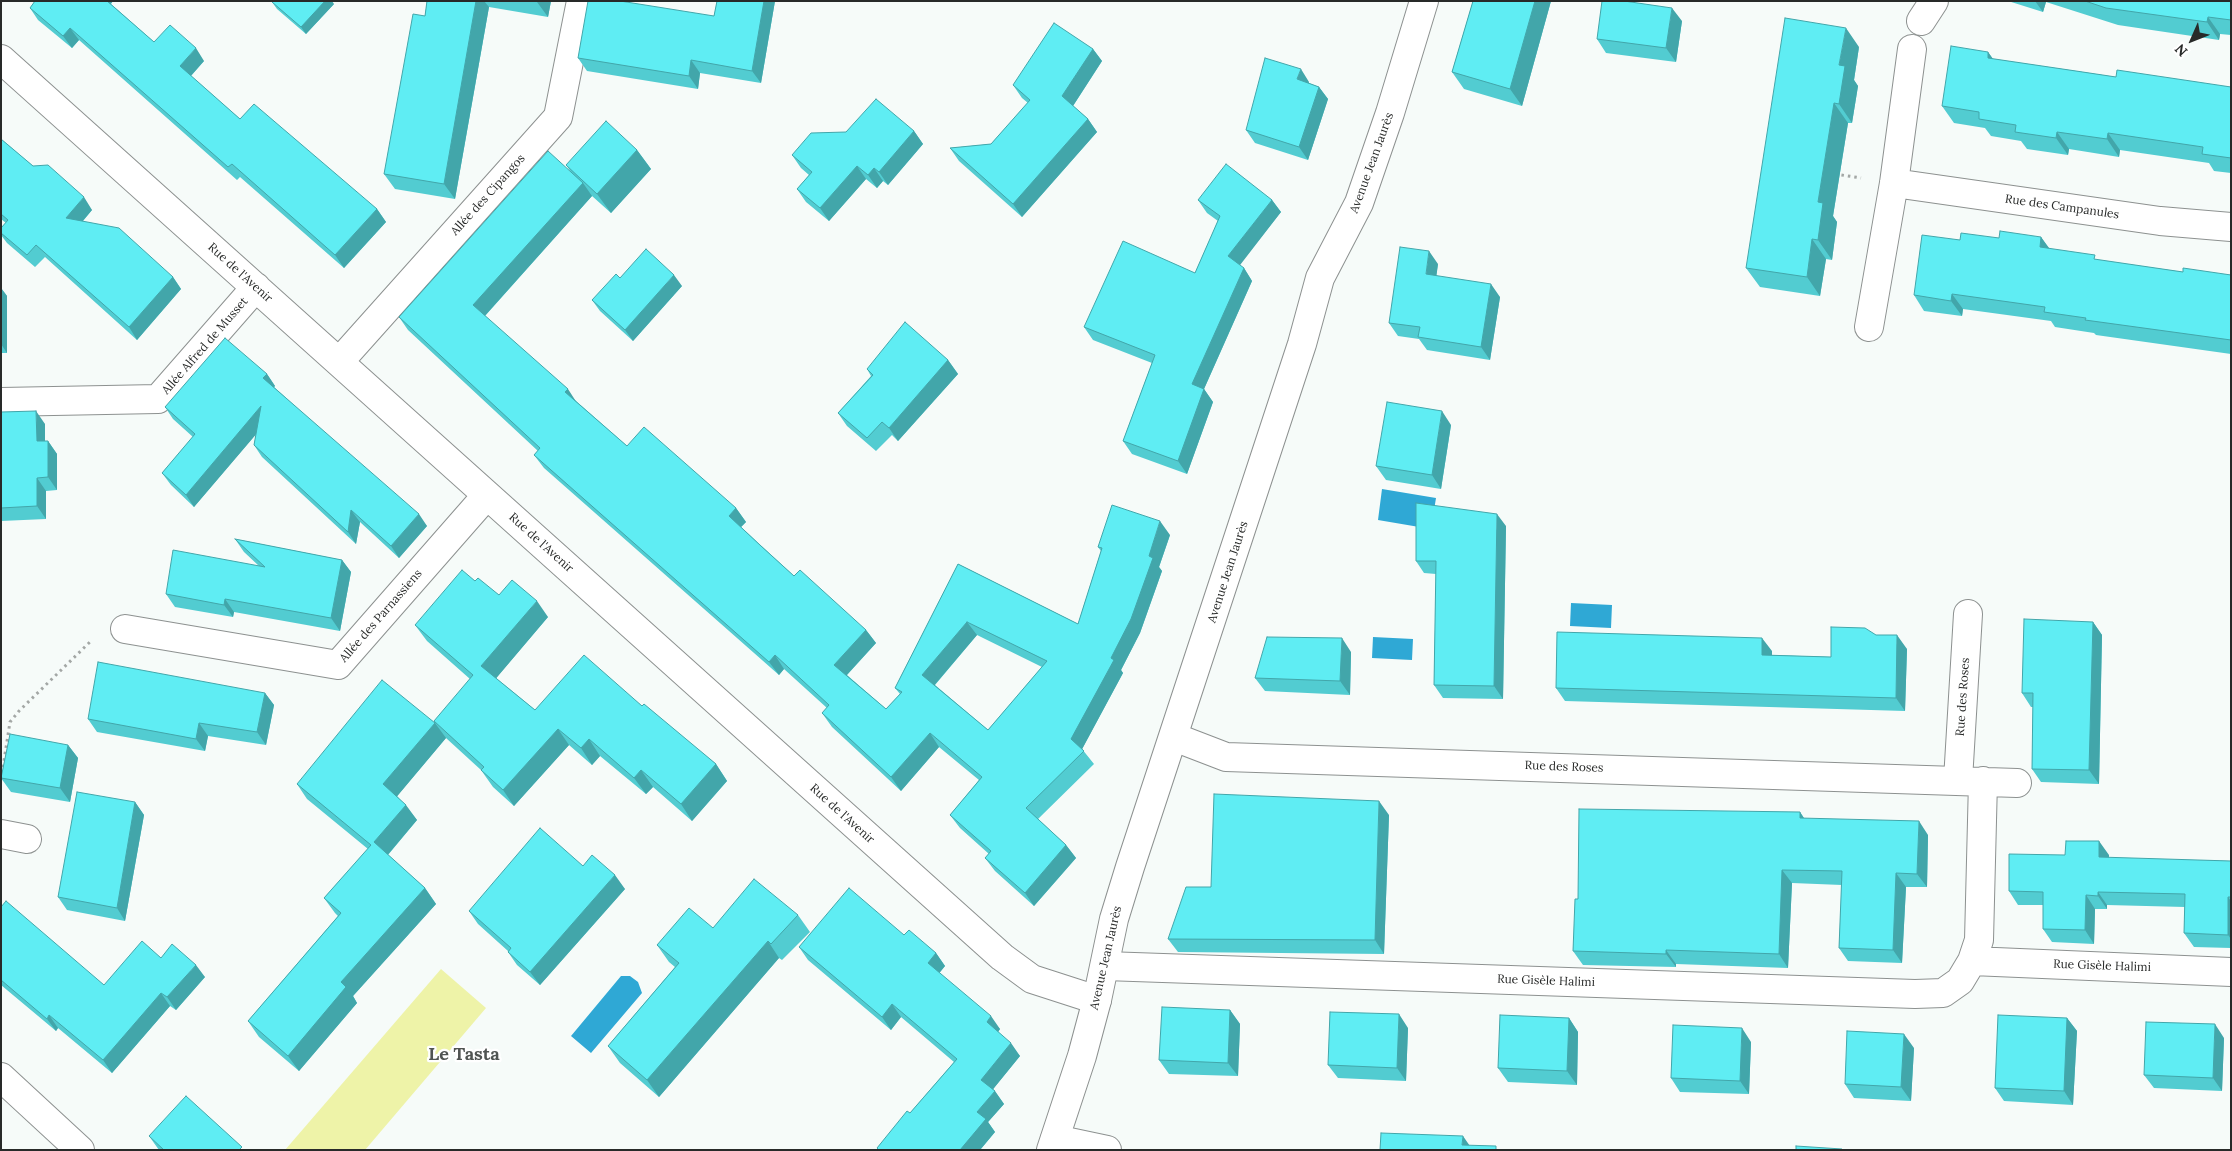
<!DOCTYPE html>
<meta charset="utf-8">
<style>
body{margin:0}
#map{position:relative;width:2232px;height:1151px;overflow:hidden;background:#f6fbf9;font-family:Lora,serif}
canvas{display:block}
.frame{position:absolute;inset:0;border:2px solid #282a29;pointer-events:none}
.north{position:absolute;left:2167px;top:15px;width:50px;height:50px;-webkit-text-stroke:4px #fff;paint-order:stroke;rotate:226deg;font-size:14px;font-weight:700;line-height:20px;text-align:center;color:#282a29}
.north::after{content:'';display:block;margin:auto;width:18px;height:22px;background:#282a29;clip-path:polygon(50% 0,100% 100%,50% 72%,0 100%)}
</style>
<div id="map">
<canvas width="2232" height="1151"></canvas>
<div class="frame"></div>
<div class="north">N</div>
</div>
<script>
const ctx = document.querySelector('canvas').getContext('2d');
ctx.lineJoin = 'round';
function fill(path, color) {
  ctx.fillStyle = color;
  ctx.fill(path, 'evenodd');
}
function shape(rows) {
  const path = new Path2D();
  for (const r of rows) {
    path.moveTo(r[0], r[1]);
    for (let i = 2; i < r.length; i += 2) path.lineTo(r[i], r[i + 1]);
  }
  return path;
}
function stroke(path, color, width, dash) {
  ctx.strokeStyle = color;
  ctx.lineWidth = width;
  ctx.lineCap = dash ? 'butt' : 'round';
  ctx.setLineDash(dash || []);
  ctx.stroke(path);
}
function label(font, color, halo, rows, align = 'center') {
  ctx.font = font + ' Lora,serif';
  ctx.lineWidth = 4.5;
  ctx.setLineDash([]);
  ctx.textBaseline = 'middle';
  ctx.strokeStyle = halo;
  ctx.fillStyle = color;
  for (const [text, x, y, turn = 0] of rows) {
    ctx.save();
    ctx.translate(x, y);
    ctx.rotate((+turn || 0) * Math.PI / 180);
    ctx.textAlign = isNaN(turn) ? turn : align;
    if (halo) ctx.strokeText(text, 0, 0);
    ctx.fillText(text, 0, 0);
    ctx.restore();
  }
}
const green = shape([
 [441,969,486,1008,365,1150,285,1150]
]);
const water = shape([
 [1382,489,1436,498,1431,529,1378,520],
 [1571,603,1612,605,1611,628,1570,626],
 [1373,637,1413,639,1412,660,1372,658],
 [621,976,630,976,638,982,642,993,591,1053,571,1036]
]);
const path = shape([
 [1835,174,1861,178],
 [1,780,10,722,19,711,92,640]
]);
const street = shape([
 [1921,21,1934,1],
 [1,59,1002,957,1032,979,1097,1000],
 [1894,183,2160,221,2231,227],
 [1869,327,1894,183,1912,49],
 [339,362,558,117,581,1],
 [1,402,158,399,256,287],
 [125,629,338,665,487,495],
 [1174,737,1226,757,2017,783],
 [1958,780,1968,614],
 [1,834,27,839],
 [1972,961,2231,972],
 [1105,966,1915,994,1943,993,1960,981,1972,961,1979,940,1983,781],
 [1,1077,80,1150],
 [1055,1139,1107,1150]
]);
const secondary = shape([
 [1051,1150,1082,1056,1097,1000,1114,919,1130,867,1302,344,1320,278,1359,203,1390,113,1424,1]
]);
const wall = shape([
 [35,1,113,1,111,4,154,42,204,61,191,76,240,119,377,209,386,222,344,268,240,177,237,180,79,40,72,48,38,20,30,8],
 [427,1,551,1,548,17,489,7,455,199,395,189,384,174,425,16],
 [717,1,775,1,761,83,700,73,698,89,587,71,578,58,714,16],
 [1473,1,1551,1,1522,106,1464,89,1452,72],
 [2008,1,2231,1,2231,35,2220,34,2219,40,2118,25,2046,2,2043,12],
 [272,2,334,4,306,34,277,9],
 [1682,21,1676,62,1606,53,1597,39],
 [1859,47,1854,80,1858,86,1852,123,1848,123,1833,216,1837,222,1832,260,1826,259,1820,296,1760,287,1746,268],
 [1093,49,1102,61,1073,106,1088,119,1097,132,1022,217,959,161,950,148,991,144,1028,103,1022,98,1013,85],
 [1988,52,1993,59,2076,71,2116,77,2231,87,2231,173,2214,171,2209,163,2120,150,2119,157,2069,149,2068,155,2027,149,2021,141,1991,136,1985,128,1954,123,1942,106],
 [1309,82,1309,83,1319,87,1328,99,1308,160,1255,143,1246,130],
 [914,131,923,144,888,185,883,181,877,188,866,179,829,221,806,202,797,189,809,175,801,168,792,155],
 [1,139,33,166,92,210,83,221,173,277,181,289,137,340,45,257,35,267,7,243,1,235,1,228,6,223,1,219],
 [637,150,651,169,611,213,592,196,485,316,576,401,627,446,736,508,746,522,741,527,794,576,866,630,876,643,847,675,886,709,900,694,895,688,958,564,1078,624,1101,551,1098,547,1170,535,1159,567,1162,571,1140,633,1121,670,1123,673,1082,749,1094,764,1038,819,1066,845,1076,858,1034,906,995,871,985,858,989,854,960,828,950,815,979,780,939,747,901,791,832,727,822,713,827,708,784,669,779,675,544,468,534,455,538,451,408,330,399,317,571,172,566,165],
 [977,635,1042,667,988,730,935,685],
 [1198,200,1272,200,1281,212,1239,265,1244,268,1252,281,1204,389,1213,402,1187,474,1132,454,1123,441,1152,363,1093,340,1084,327,1195,273,1218,221,1207,213],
 [2041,237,2049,249,2098,260,2183,272,2231,275,2231,354,2096,335,2094,333,2055,327,2051,321,1963,309,1962,316,1924,311,1914,295,1960,240],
 [1438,264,1436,276,1500,297,1490,360,1427,350,1419,339,1398,336,1389,323],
 [620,278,682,286,633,341,600,311,592,300],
 [1,288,7,296,7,353,1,353],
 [948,360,958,374,898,441,892,435,876,451,847,426,838,413,871,376,867,369],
 [267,374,275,386,274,387,427,526,399,558,360,522,356,544,262,457,254,445,256,434,194,507,171,485,162,473,193,437,173,419,165,407],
 [1,412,45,424,45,441,48,441,57,454,57,490,46,491,46,519,1,521],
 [1451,425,1441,489,1386,480,1376,466],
 [1506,526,1503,699,1443,698,1434,685,1436,574,1424,573,1416,561],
 [235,539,342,560,351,572,340,631,234,612,233,617,175,607,166,594,259,566,244,552],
 [475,581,499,595,548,617,496,678,535,710,642,706,716,764,727,781,692,821,653,787,646,794,600,756,592,765,569,745,514,806,493,787,481,770,446,738,397,796,417,820,388,855,425,888,436,904,353,996,357,1003,299,1071,259,1037,248,1021,338,916,335,913,324,898,368,849,307,799,297,784,435,722,470,679,427,641,415,625],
 [2093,622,2102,635,2099,784,2041,782,2032,769,2033,707,2031,707,2022,693],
 [1876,635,1907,649,1905,711,1565,701,1556,688,1772,651,1772,655,1831,657],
 [1351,652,1350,695,1265,691,1255,678],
 [265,693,274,705,266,745,208,736,205,751,97,732,88,719],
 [68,745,78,758,70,802,11,792,1,778],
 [135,802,144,815,125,921,67,910,58,897],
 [1800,812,1804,818,1928,835,1927,887,1906,887,1902,963,1848,961,1839,948,1842,885,1792,883,1788,968,1676,964,1676,967,1583,965,1573,951,1578,899],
 [1389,815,1384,954,1178,952,1168,939,1211,887],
 [2065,855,2109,855,2109,858,2231,861,2231,948,2194,947,2184,933,2185,907,2107,905,2107,909,2095,909,2094,944,2052,942,2043,929,2043,905,2018,905,2009,891],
 [583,866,625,889,540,985,517,965,508,952,508,951,478,924,469,911],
 [1,907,104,985,161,958,205,977,176,1010,170,1006,112,1073,58,1028,56,1031,1,985],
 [798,915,810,932,782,960,779,958,659,1097,620,1063,608,1046,675,967,669,962,657,945,713,928],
 [904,935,936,953,945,966,939,973,1000,1029,998,1032,1020,1056,993,1089,1004,1104,988,1122,995,1132,980,1150,878,1150,877,1148,910,1113,954,1062,901,1017,891,1030,808,960,799,947],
 [1230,1010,1240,1024,1238,1076,1169,1074,1159,1060],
 [1569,1018,1578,1032,1577,1085,1508,1082,1498,1068],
 [2067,1018,2077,1031,2073,1105,2004,1101,1995,1088],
 [1408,1028,1406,1081,1338,1078,1328,1065],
 [2224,1038,2222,1091,2154,1088,2144,1075],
 [1751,1042,1749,1094,1680,1092,1671,1078],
 [1914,1048,1911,1101,1854,1098,1845,1084],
 [149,1136,244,1150,159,1150]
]);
const shadedWall = shape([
 [104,1,113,1,108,7],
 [325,1,332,1,334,4,306,34,301,27],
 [476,1,484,1,489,7,455,199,444,184],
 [538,1,551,1,548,17,537,2],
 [764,1,775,1,761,83,752,71],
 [1535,1,1551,1,1522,106,1510,89],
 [2035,1,2046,1,2046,2,2043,12],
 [1672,8,1682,21,1676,62,1666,48],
 [2208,17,2220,34,2219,40,2207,22],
 [70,28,79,40,72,48,63,36],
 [1846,28,1859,47,1854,80,1858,86,1852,123,1839,104,1839,65],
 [196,48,204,61,188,79,180,66],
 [1093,49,1102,61,1071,109,1062,96],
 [1988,52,2000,69,1988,58],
 [691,60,700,73,698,89,689,76],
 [1301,69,1309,82,1306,92,1297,79],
 [1319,87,1328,99,1308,160,1299,147],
 [1834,103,1848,123,1833,216,1837,222,1832,260,1818,240,1818,202],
 [1088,119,1097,132,1022,217,1013,204],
 [914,131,923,144,888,185,879,172],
 [2057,132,2069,149,2068,155,2056,138],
 [2108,133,2120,150,2119,157,2107,139],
 [637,150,651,169,611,213,597,194],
 [857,166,866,179,829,221,820,208],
 [874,168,883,181,877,188,868,175],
 [583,183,592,196,482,319,473,305],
 [84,197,92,210,75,230,66,218],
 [1272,200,1281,212,1237,269,1228,256],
 [377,209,386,222,344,268,335,255],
 [2041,237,2052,252,2040,247],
 [1812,239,1826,259,1820,296,1807,277],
 [1429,251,1438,264,1435,287,1426,274],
 [1244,268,1252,281,1204,389,1213,402,1187,474,1178,461,1192,384],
 [674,275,682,286,633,341,625,330],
 [173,277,181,289,137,340,129,327],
 [1491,284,1500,297,1490,360,1481,347],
 [1,288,7,296,7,353,1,344],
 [1952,294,1963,309,1962,316,1951,301],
 [948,360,958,374,898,441,889,428],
 [267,374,275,386,272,389,263,378],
 [568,389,577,403,565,392],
 [261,406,270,418,194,507,186,495],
 [36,411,45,424,45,454,37,441],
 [1442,411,1451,425,1441,489,1432,475],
 [48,441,57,454,57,490,48,477],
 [37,478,46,491,46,519,37,506],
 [736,508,746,522,738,530,729,516],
 [351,510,360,522,356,544,348,532],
 [419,514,427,526,399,558,391,546],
 [1497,514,1506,526,1503,699,1494,686],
 [1160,521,1170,535,1159,567,1162,571,1140,633,1121,670,1123,673,1080,753,1071,739,1111,658,1149,556],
 [342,560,351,572,340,631,331,618],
 [225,599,234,612,233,617,224,605],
 [537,601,548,617,493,682,481,666],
 [967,622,977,635,932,688,922,675],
 [2093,622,2102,635,2099,784,2089,770],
 [866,630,876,643,844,678,834,665],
 [1897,635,1907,649,1905,711,1896,698],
 [1342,638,1351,652,1350,695,1340,681],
 [1762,638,1772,651,1772,668,1762,655],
 [775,655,784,669,779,675,769,662],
 [265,693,274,705,266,745,257,732],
 [199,723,208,736,205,751,196,739],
 [435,723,446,738,394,800,383,784],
 [558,729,569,745,514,806,503,790],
 [930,733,939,747,901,791,891,777],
 [589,739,600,756,592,765,581,748],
 [68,745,78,758,70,802,60,788],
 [716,764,727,781,692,821,681,804],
 [641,770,653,787,646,794,634,778],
 [1379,801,1389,815,1384,954,1375,940],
 [135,802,144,815,125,921,117,908],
 [406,805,417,820,385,858,374,842],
 [1800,812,1809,826,1800,818],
 [1919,821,1928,835,1927,887,1917,874],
 [2099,841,2109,855,2108,871,2099,857],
 [1066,845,1076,858,1034,906,1025,893],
 [1782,870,1792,883,1788,968,1779,954],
 [1896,873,1906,887,1902,963,1893,950],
 [615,875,625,889,540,985,530,972],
 [425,888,436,904,353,996,357,1003,299,1071,288,1056,341,982],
 [2098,892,2107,905,2107,909,2098,896],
 [2086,895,2095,909,2094,944,2085,930],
 [2228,897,2231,901,2231,939,2228,935],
 [768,941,779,958,659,1097,647,1080],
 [1666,950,1676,964,1676,967,1666,954],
 [936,953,945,966,937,976,928,963],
 [196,965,205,977,176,1010,167,997],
 [161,993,170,1006,112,1073,103,1060],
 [892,1004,901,1017,891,1030,882,1017],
 [1230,1010,1240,1024,1238,1076,1228,1063],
 [1399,1014,1408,1028,1406,1081,1397,1068],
 [49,1015,58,1028,56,1031,47,1019],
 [991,1016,1000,1029,996,1035,987,1022],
 [1569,1018,1578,1032,1577,1085,1567,1071],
 [2067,1018,2077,1031,2073,1105,2064,1091],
 [2215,1024,2224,1038,2222,1091,2213,1078],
 [1742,1028,1751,1042,1749,1094,1740,1081],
 [1904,1034,1914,1048,1911,1101,1901,1087],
 [1011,1043,1020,1056,990,1093,981,1080],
 [995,1091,1004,1104,988,1122,995,1132,980,1150,960,1150,977,1112],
 [1463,1136,1472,1149,1462,1145]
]);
const building = shape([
 [35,1,107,1,154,42,170,25,196,48,180,66,240,119,254,104,377,209,335,255,232,164,228,167,70,28,63,36,30,8,35,1],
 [273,1,325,1,301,27,272,2,273,1],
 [427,1,476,1,444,184,384,174,413,14,425,16,427,1],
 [588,1,620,1,714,16,717,1,764,1,752,71,691,60,689,76,578,58,588,1],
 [1473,1,1535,1,1510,89,1452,72,1473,1],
 [1602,1,1624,1,1672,8,1666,48,1597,39,1602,1],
 [2085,1,2231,1,2231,20,2208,17,2207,22,2106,8,2085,1],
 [1785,18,1846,28,1839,65,1845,66,1839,104,1834,103,1818,202,1823,203,1818,240,1812,239,1807,277,1746,268,1785,18],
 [1054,23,1093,49,1062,96,1088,119,1013,204,950,148,991,144,1030,100,1013,85,1054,23],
 [1951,46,1988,52,1988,58,2076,71,2116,77,2117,70,2231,87,2231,158,2202,154,2203,147,2108,133,2107,139,2057,132,2056,138,2015,132,2016,125,1979,119,1979,112,1942,106,1951,46],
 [1265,58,1301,69,1297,79,1319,87,1299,147,1246,130,1265,58],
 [876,99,914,131,879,172,874,168,868,175,857,166,820,208,797,189,812,172,792,155,811,133,846,132,876,99],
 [606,121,637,150,597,194,566,165,606,121],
 [1,139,33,166,48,165,84,197,66,218,119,228,173,277,129,327,36,245,27,255,1,233,1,228,8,220,1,214,1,139],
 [548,151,583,183,473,305,568,389,565,392,627,446,644,427,736,508,729,516,761,546,794,576,800,570,866,630,834,665,886,709,902,692,895,688,958,564,1078,624,1102,548,1098,547,1112,505,1160,521,1149,556,1153,558,1131,619,1111,658,1114,660,1071,739,1084,751,1026,808,1066,845,1025,893,985,858,991,851,950,815,982,777,930,733,891,777,822,713,829,705,775,655,769,662,534,455,540,448,399,317,548,151],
 [967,622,1047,661,988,730,922,675,967,622],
 [1226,164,1272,200,1228,256,1244,268,1192,384,1204,389,1178,461,1123,441,1155,355,1084,327,1123,241,1195,273,1220,216,1198,200,1226,164],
 [2000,231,2041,237,2040,247,2095,255,2094,259,2183,272,2183,268,2231,275,2231,340,2085,320,2086,318,2044,312,2045,307,1952,294,1951,301,1914,295,1922,235,1960,240,1961,233,1999,238,2000,231],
 [1400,247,1429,251,1426,274,1491,284,1481,347,1418,337,1420,327,1389,323,1400,247],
 [646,249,674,275,625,330,592,300,616,274,620,278,646,249],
 [905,322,948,360,889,428,882,422,867,438,838,413,873,375,867,369,905,322],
 [225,338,267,374,263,378,419,514,391,546,351,510,348,532,254,445,261,406,186,495,162,473,195,434,165,407,225,338],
 [1387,402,1442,411,1432,475,1376,466,1387,402],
 [36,411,37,441,48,441,48,477,37,478,37,506,1,508,1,412,36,411],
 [1416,503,1497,514,1494,686,1434,685,1436,561,1416,561,1416,503],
 [235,539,342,560,331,618,225,599,224,605,166,594,173,550,265,567,235,539],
 [462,570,475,581,478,578,499,595,512,580,537,601,481,666,535,710,584,655,642,706,644,704,716,764,681,804,641,770,634,778,589,739,581,748,558,729,503,790,481,770,484,767,434,721,473,675,415,625,462,570],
 [2024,619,2093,622,2089,770,2032,769,2033,693,2022,693,2024,619],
 [1831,627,1865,628,1876,635,1897,635,1896,698,1556,688,1557,632,1762,638,1762,655,1831,657,1831,627],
 [1267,637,1342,638,1340,681,1255,678,1267,637],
 [98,662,265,693,257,732,199,723,196,739,88,719,98,662],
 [382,680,435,723,383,784,406,805,374,842,425,888,341,982,346,987,288,1056,248,1021,341,913,324,898,371,845,297,784,382,680],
 [10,734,68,745,60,788,1,778,10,734],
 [77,792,135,802,117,908,58,897,77,792],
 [1214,794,1379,801,1375,940,1168,939,1186,887,1211,887,1214,794],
 [1579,809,1800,812,1800,818,1919,821,1917,874,1896,873,1893,950,1839,948,1842,871,1782,870,1779,954,1666,950,1666,954,1573,951,1575,899,1578,899,1579,809],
 [540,828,583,866,592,855,615,875,530,972,508,952,511,948,469,911,540,828],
 [2066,841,2099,841,2099,857,2231,861,2231,897,2228,897,2228,935,2184,933,2185,894,2098,892,2098,896,2086,895,2085,930,2043,929,2043,892,2009,891,2009,854,2065,855,2066,841],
 [754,879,798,915,771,944,768,941,647,1080,608,1046,679,963,657,945,689,908,713,928,754,879],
 [849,888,904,935,909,930,936,953,928,963,991,1016,987,1022,1011,1043,981,1080,995,1091,977,1112,986,1119,960,1150,879,1150,877,1148,907,1111,910,1113,957,1059,892,1004,882,1017,799,947,849,888],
 [6,901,104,985,142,941,161,958,172,944,196,965,167,997,161,993,103,1060,49,1015,47,1019,1,980,1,907,6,901],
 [1162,1007,1230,1010,1228,1063,1159,1060,1162,1007],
 [1330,1012,1399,1014,1397,1068,1328,1065,1330,1012],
 [1500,1015,1569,1018,1567,1071,1498,1068,1500,1015],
 [1998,1015,2067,1018,2064,1091,1995,1088,1998,1015],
 [2146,1022,2215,1024,2213,1078,2144,1075,2146,1022],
 [1673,1025,1742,1028,1740,1081,1671,1078,1673,1025],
 [1847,1031,1904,1034,1901,1087,1845,1084,1847,1031],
 [186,1096,242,1147,239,1150,164,1150,149,1136,186,1096],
 [1381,1133,1463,1136,1462,1145,1496,1146,1496,1150,1380,1150,1381,1133],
 [1796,1146,1842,1149,1842,1150,1796,1150,1796,1146]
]);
const streetNames = [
 ["Avenue Jean Jaurès",1372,163,-70],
 ["Allée des Cipangos",488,195,-48],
 ["Rue des Campanules",2062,207,8],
 ["Rue de l'Avenir",240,273,42],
 ["Allée Alfred de Musset",205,346,-49],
 ["Rue de l'Avenir",541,543,42],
 ["Avenue Jean Jaurès",1228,572,-72],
 ["Allée des Parnassiens",381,616,-49],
 ["Rue des Roses",1963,697,-86],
 ["Rue des Roses",1564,767,2],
 ["Rue de l'Avenir",842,814,42],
 ["Avenue Jean Jaurès",1106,958,-77],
 ["Rue Gisèle Halimi",2102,966,2],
 ["Rue Gisèle Halimi",1546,981,2]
];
const districtNames = [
 ["Le Tasta",464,1055]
];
fill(green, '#eef3a8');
fill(water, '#2fa8d5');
stroke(street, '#8d9190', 30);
stroke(secondary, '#8d9190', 30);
stroke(path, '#a3a7a5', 3, [2.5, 4]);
stroke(street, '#fff', 28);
stroke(secondary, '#fff', 28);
fill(wall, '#52ccd1');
fill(shadedWall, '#42a6aa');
fill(building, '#5fedf3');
stroke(building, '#42a6aa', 1);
label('12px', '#282a29', '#fff', streetNames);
label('bold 18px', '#505452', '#fff', districtNames);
</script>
